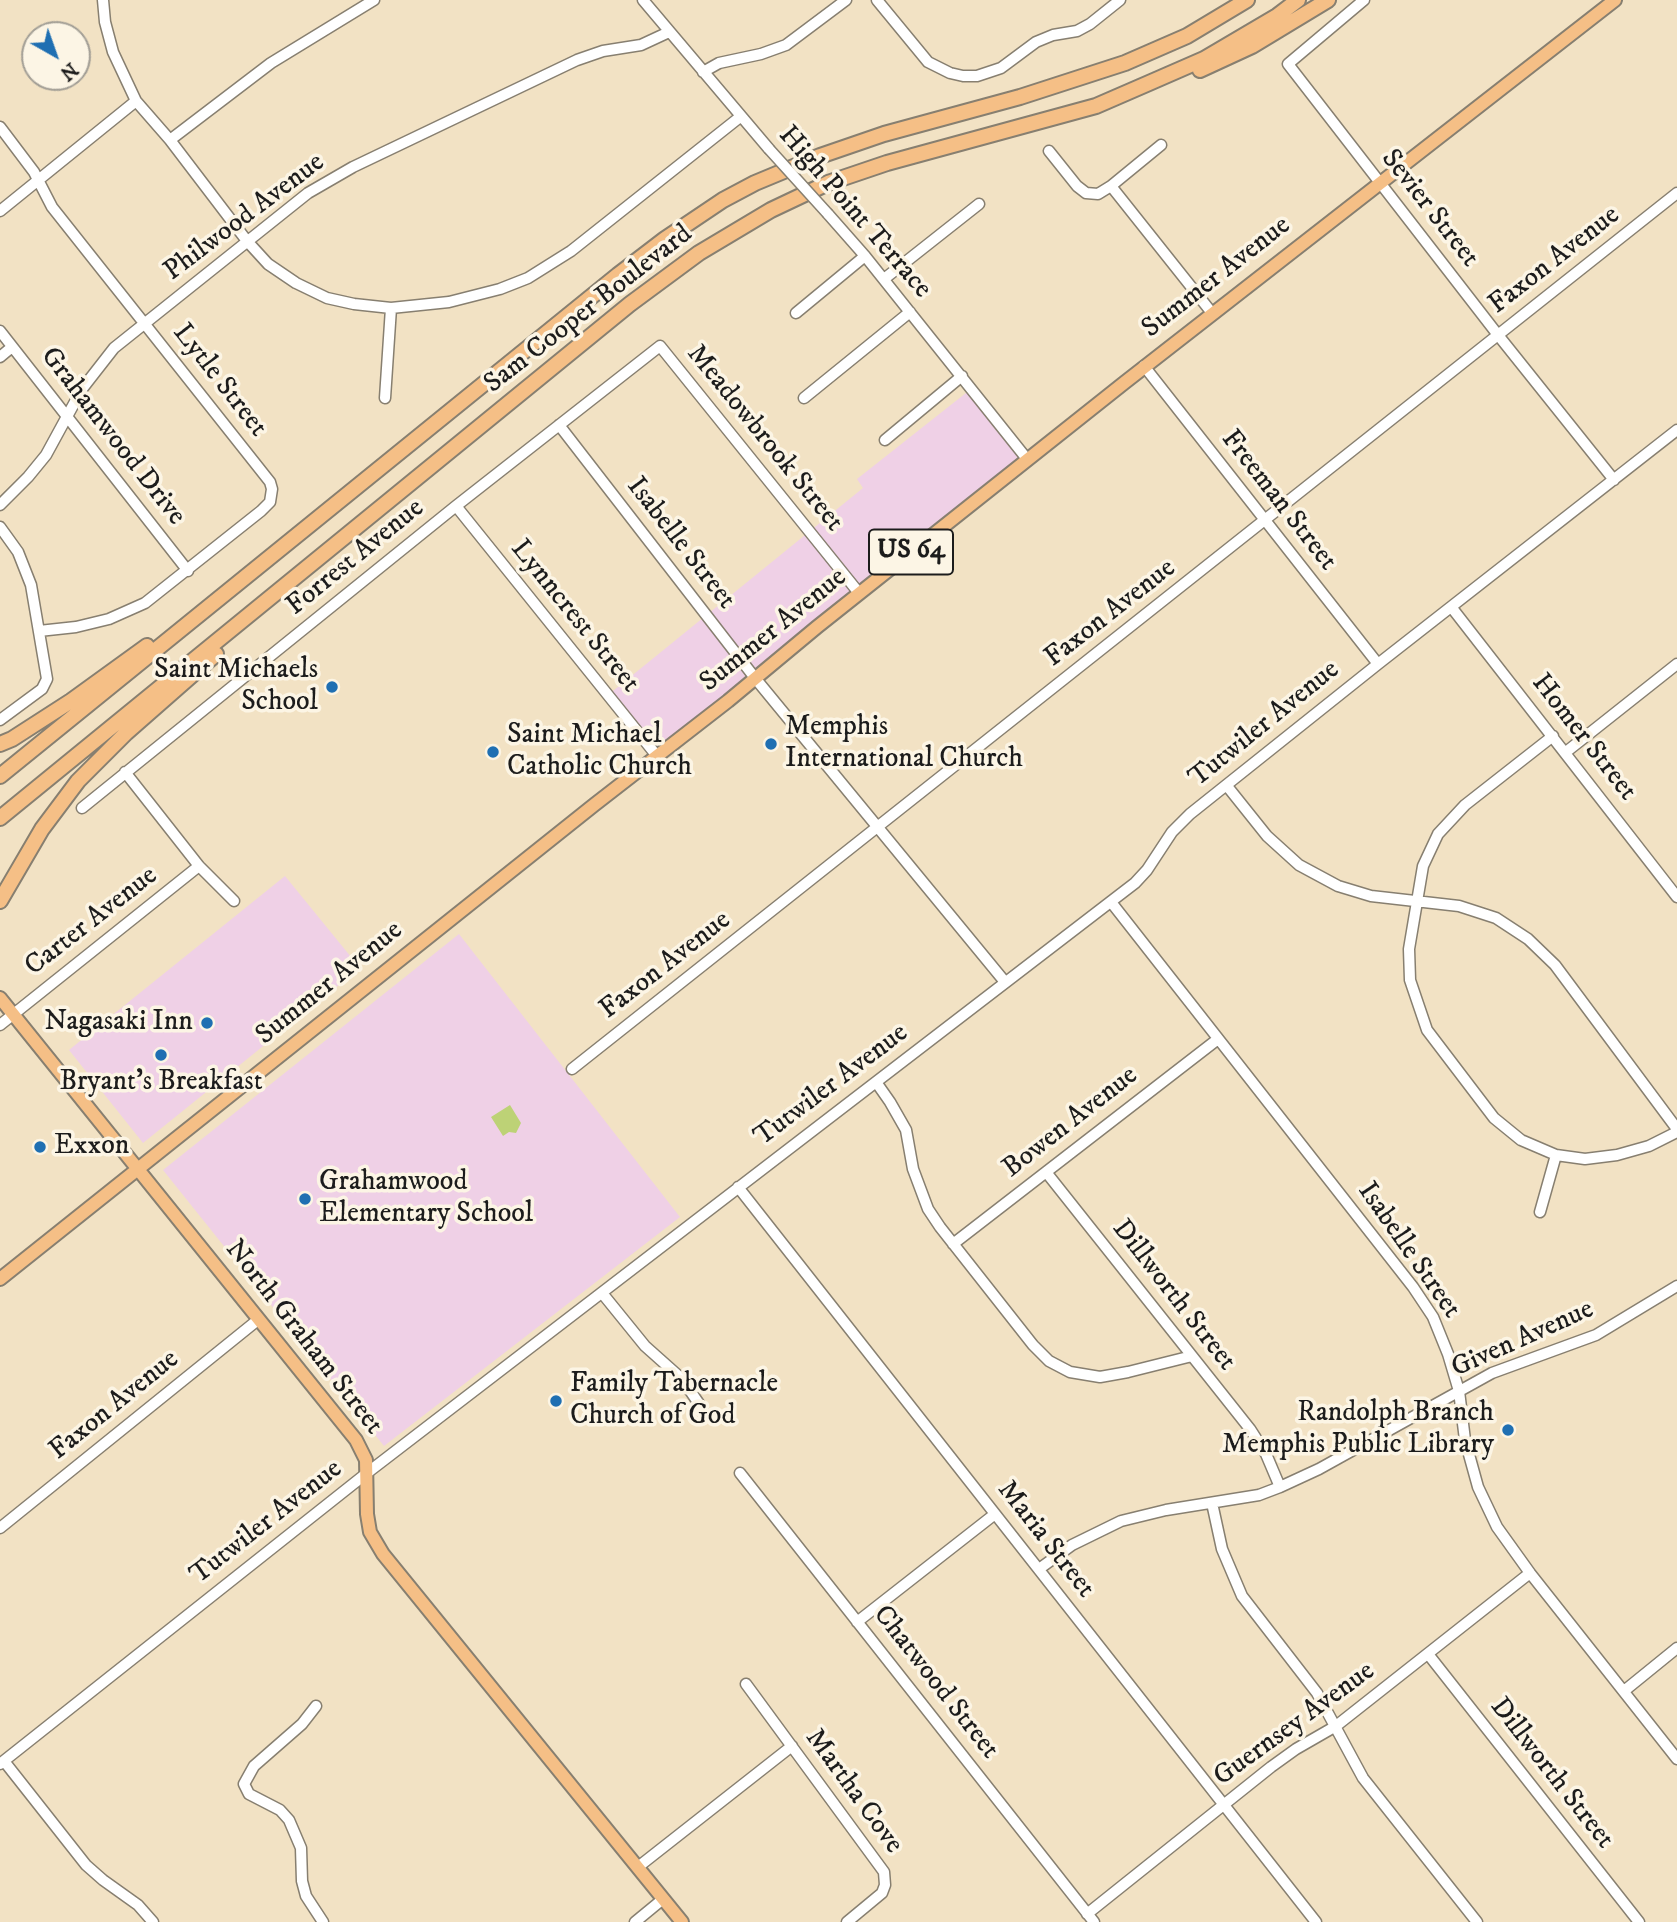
<!DOCTYPE html>
<style>
body{margin:0}
#map{position:relative;width:1677px;height:1922px;overflow:hidden;background:#f2e2c4;font-family:"IM FELL DW Pica",serif}
canvas{display:block}
.north{position:absolute;left:21px;top:21px;width:70px;height:70px;box-sizing:border-box;background:#fcf5e5;border:2px solid #a29e95;border-radius:50%;rotate:140deg;font-size:19px;font-weight:700;line-height:28px;text-align:center;color:#1c1c1c}
.north::after{content:'';display:block;margin:auto;width:24px;height:32px;background:#1f6fb2;clip-path:polygon(50% 0,100% 100%,50% 72%,0 100%)}
</style>
<div id="map">
<canvas width="1677" height="1922"></canvas>
<div class="north">N</div>
</div>
<script>
const ctx = document.querySelector('canvas').getContext('2d');
ctx.lineJoin = 'round';
function fill(path, color) {
  ctx.fillStyle = color;
  ctx.fill(path, 'evenodd');
}
function shape(rows) {
  const path = new Path2D();
  for (const r of rows) {
    path.moveTo(r[0], r[1]);
    for (let i = 2; i < r.length; i += 2) path.lineTo(r[i], r[i + 1]);
  }
  return path;
}
function stroke(path, color, width, dash) {
  ctx.strokeStyle = color;
  ctx.lineWidth = width;
  ctx.lineCap = dash ? 'butt' : 'round';
  ctx.setLineDash(dash || []);
  ctx.stroke(path);
}
function label(font, color, halo, rows, align = 'center') {
  ctx.font = font + ' "IM FELL DW Pica",serif';
  ctx.lineWidth = 7;
  ctx.setLineDash([]);
  ctx.textBaseline = 'middle';
  ctx.strokeStyle = halo;
  ctx.fillStyle = color;
  for (const [text, x, y, turn = 0] of rows) {
    ctx.save();
    ctx.translate(x, y);
    ctx.rotate((+turn || 0) * Math.PI / 180);
    ctx.textAlign = isNaN(turn) ? turn : align;
    if (halo) ctx.strokeText(text, 0, 0);
    ctx.fillText(text, 0, 0);
    ctx.restore();
  }
}
const built = shape([
 [971,389,1027,459,657,756,608,695,863,488,857,479],
 [285,876,360,968,143,1143,69,1050],
 [459,934,680,1217,384,1446,163,1170]
]);
const green = shape([
 [510,1105,521,1123,516,1133,509,1132,503,1136,491,1117]
]);
const minor = shape([
 [103,0,105,22,113,52,136,101,170,140,247,241,268,264,296,283,327,298,354,304,391,308,449,302,500,289,528,278,571,251,740,117],
 [643,0,769,149],
 [877,0,928,62,950,73,963,76,977,76,1001,68,1036,42,1053,35,1077,31,1090,24,1120,0],
 [1364,0,1288,64,1498,335,1614,480],
 [703,72,719,63,761,54,786,45,846,0],
 [0,127,34,172,52,207,270,482,272,489,270,502,261,511,145,603,109,619,76,627,39,631],
 [170,140,271,63,374,0],
 [1049,151,1077,186,1086,193,1098,194,1111,186,1161,145],
 [1111,186,1212,313],
 [0,211,136,101],
 [828,214,865,256,1027,459],
 [884,279,979,204],
 [796,313,865,256],
 [0,331,188,571],
 [0,357,12,347],
 [1144,366,1378,664],
 [385,398,391,308],
 [804,398,910,312],
 [559,425,755,678,1005,982],
 [885,440,962,376],
 [0,505,28,477,46,455,82,389,114,348,308,193,353,167,577,60,603,51,641,45,669,32],
 [456,506,657,756],
 [0,527,18,552,31,585,47,679,42,689,0,720],
 [1452,608,1677,897],
 [1553,736,1465,805,1438,834,1423,866,1409,949,1410,980,1427,1030,1494,1118,1521,1140,1556,1155,1585,1159,1617,1155,1649,1146,1677,1132],
 [1566,752,1677,664],
 [125,772,199,866,234,901],
 [1227,786,1267,836,1299,865,1338,886,1371,896,1459,906,1496,918,1528,939,1555,965,1677,1129],
 [82,808,456,506,660,346,859,593],
 [1111,902,1413,1287,1433,1317,1448,1354,1459,1391,1465,1440,1478,1487,1497,1527,1530,1573,1677,1759],
 [0,1025,199,866],
 [572,1069,1677,193],
 [876,1082,890,1102,906,1130,913,1169,928,1209,940,1227,1033,1345,1049,1361,1070,1372,1100,1377,1128,1372,1192,1356],
 [1046,1172,1250,1429,1266,1454,1280,1487],
 [738,1187,1316,1922],
 [1540,1212,1556,1155],
 [953,1244,1218,1039],
 [602,1293,645,1346,682,1379,702,1408],
 [740,1473,1094,1922],
 [1212,1503,1222,1549,1242,1596,1317,1693,1363,1778,1477,1922],
 [0,1528,259,1319],
 [1039,1569,1072,1545,1121,1521,1166,1510,1259,1495,1280,1487,1319,1469,1492,1373,1596,1335,1677,1286],
 [857,1622,995,1514],
 [1428,1654,1639,1922],
 [746,1684,884,1872,885,1885,882,1893,847,1922],
 [1624,1691,1677,1648],
 [316,1706,302,1724,254,1766,244,1784,249,1794,280,1810,289,1820,301,1848,302,1881,306,1896,323,1922],
 [4,1761,86,1865,103,1880,138,1905,153,1922],
 [0,1764,367,1473,1135,883,1147,870,1172,832,1190,814,1378,664,1677,430],
 [638,1867,792,1746],
 [1087,1914,1271,1767,1296,1749,1336,1726,1530,1573],
 [635,1922,663,1899]
]);
const major = shape([
 [0,998,356,1440,366,1460,367,1514,370,1532,383,1554,682,1922],
 [0,1279,594,805,728,701,817,627,1124,383,1615,0]
]);
const highway = shape([
 [1200,70,1252,46,1328,0],
 [0,744,12,739,71,701,147,646],
 [0,776,618,275,665,239,723,200,755,183,820,156,884,134,1020,97,1125,63,1187,36,1247,0],
 [0,818,630,304,699,253,771,210,828,183,887,163,1096,106,1149,83,1204,59,1277,16,1298,0],
 [0,901,42,829,78,781,126,733,216,654]
]);
const minorBridge = shape([
 [769,149,828,214]
]);
const markers = [
 [332,687,7,"#1f6fb2"],
 [771,744,7,"#1f6fb2"],
 [493,752,7,"#1f6fb2"],
 [207,1023,7,"#1f6fb2"],
 [161,1055,7,"#1f6fb2"],
 [40,1147,7,"#1f6fb2"],
 [305,1199,7,"#1f6fb2"],
 [556,1401,7,"#1f6fb2"],
 [1508,1430,7,"#1f6fb2"]
];
const shields = [
 [911,552,84]
];
const shieldNames = [
 ["US 64",911,552]
];
const streetNames = [
 ["Sevier Street",1429,209,52],
 ["High Point Terrace",854,213,49],
 ["Philwood Avenue",245,218,-37],
 ["Faxon Avenue",1555,261,-38],
 ["Summer Avenue",1217,278,-38],
 ["Sam Cooper Boulevard",589,310,-38],
 ["Lytle Street",219,381,52],
 ["Grahamwood Drive",112,437,52],
 ["Meadowbrook Street",764,439,51],
 ["Freeman Street",1278,501,52],
 ["Isabelle Street",680,544,52],
 ["Forrest Avenue",356,558,-39],
 ["Faxon Avenue",1111,614,-38],
 ["Lynncrest Street",574,617,51],
 ["Summer Avenue",774,631,-39],
 ["Tutwiler Avenue",1265,725,-39],
 ["Homer Street",1583,738,52],
 ["Carter Avenue",92,922,-38],
 ["Faxon Avenue",666,966,-38],
 ["Summer Avenue",330,984,-39],
 ["Tutwiler Avenue",832,1086,-37],
 ["Bowen Avenue",1071,1123,-38],
 ["Isabelle Street",1408,1251,55],
 ["Dillworth Street",1173,1296,52],
 ["North Graham Street",303,1338,52],
 ["Given Avenue",1523,1340,-24],
 ["Faxon Avenue",115,1406,-39],
 ["Tutwiler Avenue",267,1523,-38],
 ["Maria Street",1045,1540,52],
 ["Chatwood Street",935,1683,52],
 ["Guernsey Avenue",1295,1725,-36],
 ["Dillworth Street",1551,1774,52],
 ["Martha Cove",853,1792,54]
];
const poiNames = [
 ["Saint Michaels",318,671,"right"],
 ["School",318,703,"right"],
 ["Memphis",785,728],
 ["International Church",785,760],
 ["Saint Michael",507,736],
 ["Catholic Church",507,768],
 ["Nagasaki Inn",193,1023,"right"],
 ["Bryant's Breakfast",161,1083,"center"],
 ["Exxon",54,1147],
 ["Grahamwood",319,1183],
 ["Elementary School",319,1215],
 ["Family Tabernacle",570,1385],
 ["Church of God",570,1417],
 ["Randolph Branch",1494,1414,"right"],
 ["Memphis Public Library",1494,1446,"right"]
];
fill(built, '#efd0e6');
fill(green, '#bdd276');
stroke(minor, '#877f70', 13);
stroke(major, '#877f70', 16);
stroke(highway, '#877f70', 18);
stroke(minor, '#fff', 10);
stroke(major, '#f5bf86', 12);
stroke(highway, '#f5bf86', 14);
stroke(minorBridge, '#877f70', 13, []);
stroke(minorBridge, '#fff', 10);
for (const [x, y, r, color] of markers) {
  const dot = new Path2D();
  dot.arc(x, y, r, 0, 2 * Math.PI);
  ctx.fillStyle = color;
  ctx.fill(dot);
  stroke(dot, '#fcf5e5', 2.5);
}
for (const [x, y, w] of shields) {
  const box = new Path2D();
  box.roundRect(x - w / 2, y - 22.5, w, 45, 5);
  ctx.fillStyle = '#fcf5e5';
  ctx.fill(box);
  stroke(box, '#1c1c1c', 2);
}
label('bold 26px', '#1c1c1c', null, shieldNames);
label('28px', '#1c1c1c', '#fcf5e5', streetNames);
label('28px', '#1c1c1c', '#fcf5e5', poiNames, 'left');
</script>
